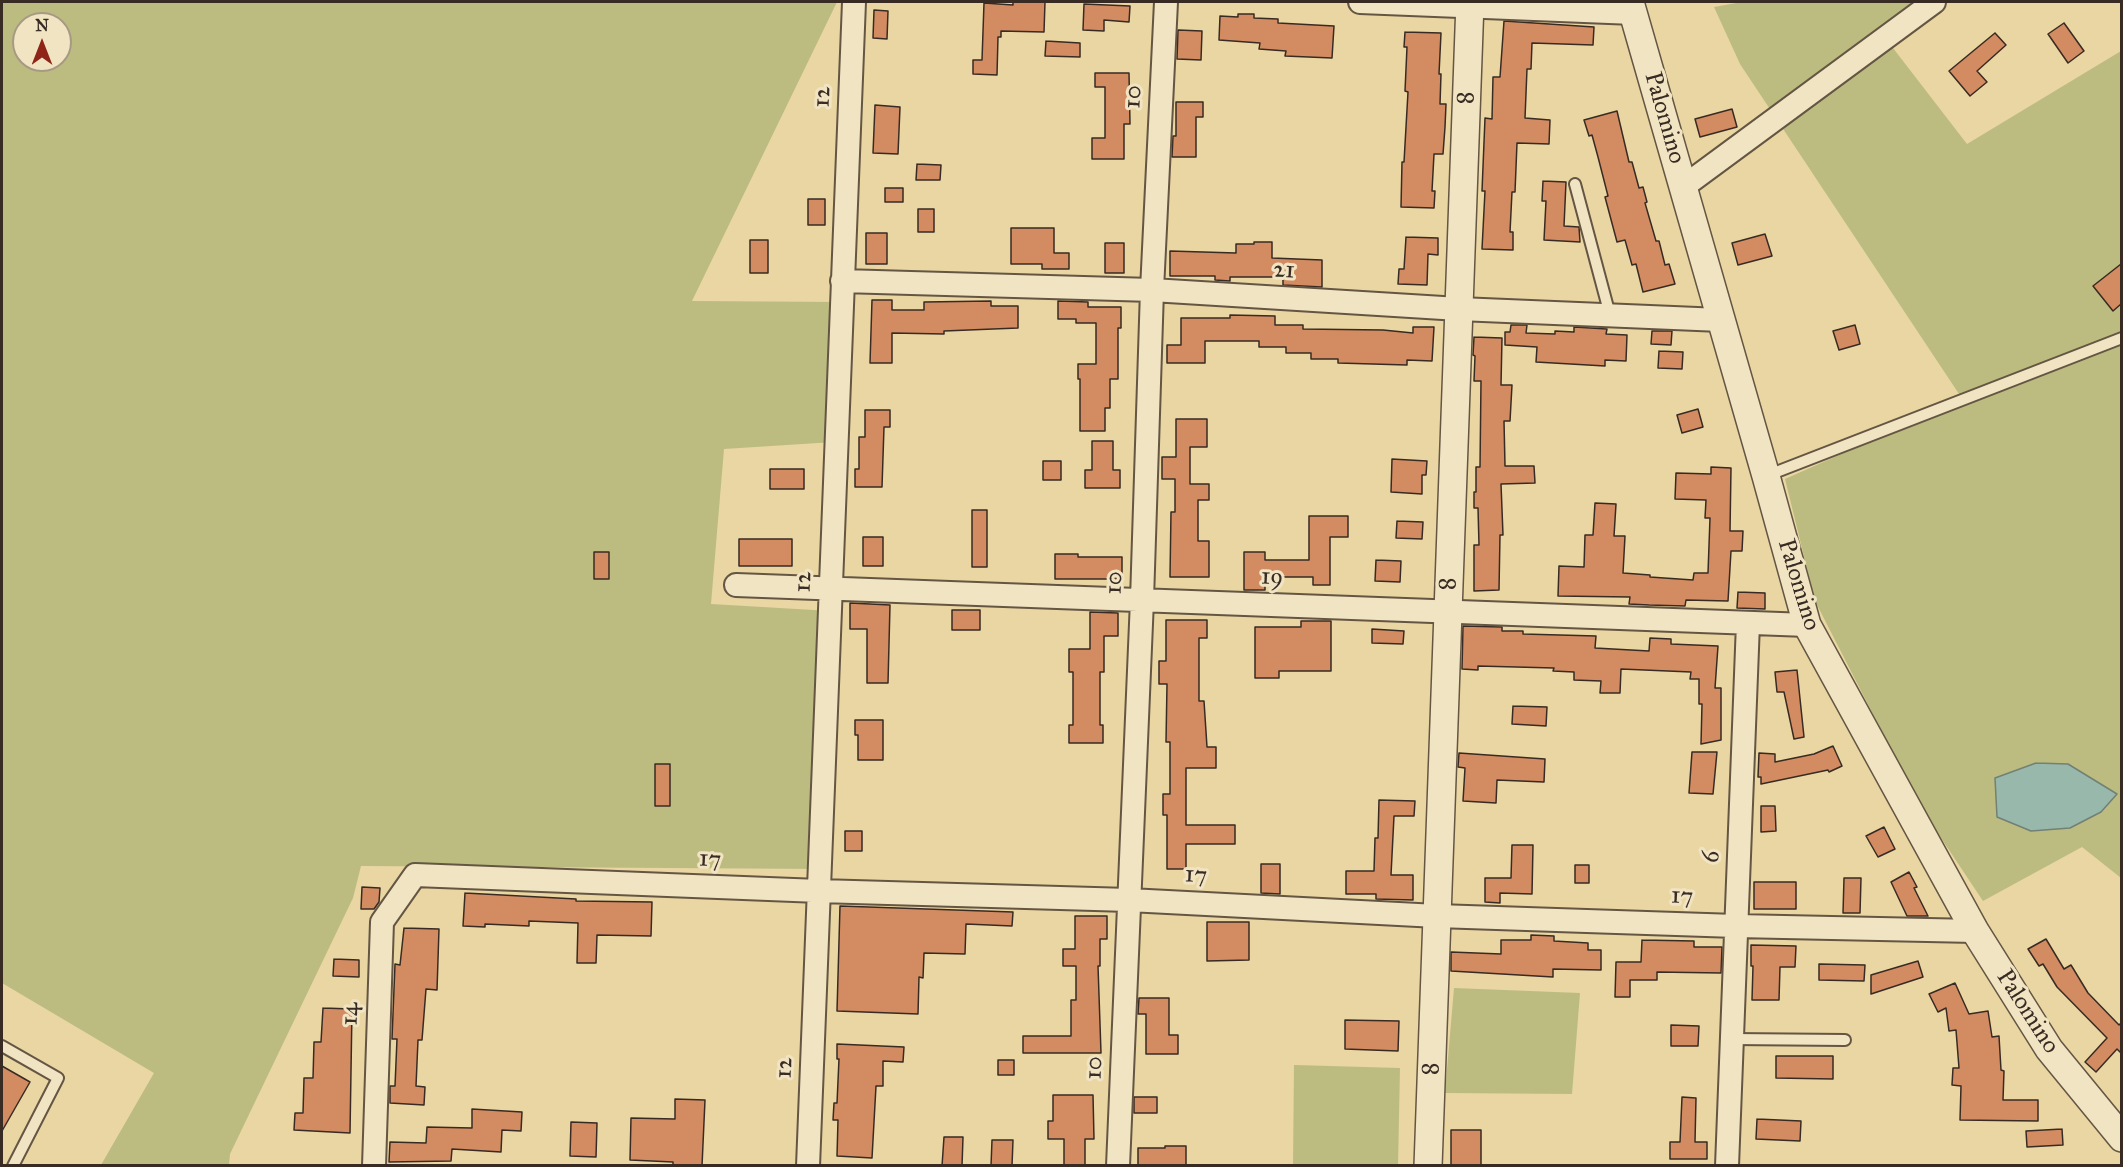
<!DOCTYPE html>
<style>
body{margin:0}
#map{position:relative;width:2123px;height:1167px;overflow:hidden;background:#e9d6a3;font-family:"IM FELL Great Primer",serif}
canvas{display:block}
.frame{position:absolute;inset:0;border:3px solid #382b23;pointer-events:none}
.north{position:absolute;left:12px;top:12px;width:60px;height:60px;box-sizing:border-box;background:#f1e4c3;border:2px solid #a79a83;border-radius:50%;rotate:0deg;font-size:16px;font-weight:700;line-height:24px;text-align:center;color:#382b23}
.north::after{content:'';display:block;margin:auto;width:21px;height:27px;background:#8f2418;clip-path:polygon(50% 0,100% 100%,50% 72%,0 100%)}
</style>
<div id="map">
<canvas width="2123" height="1167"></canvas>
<div class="frame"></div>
<div class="north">N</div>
</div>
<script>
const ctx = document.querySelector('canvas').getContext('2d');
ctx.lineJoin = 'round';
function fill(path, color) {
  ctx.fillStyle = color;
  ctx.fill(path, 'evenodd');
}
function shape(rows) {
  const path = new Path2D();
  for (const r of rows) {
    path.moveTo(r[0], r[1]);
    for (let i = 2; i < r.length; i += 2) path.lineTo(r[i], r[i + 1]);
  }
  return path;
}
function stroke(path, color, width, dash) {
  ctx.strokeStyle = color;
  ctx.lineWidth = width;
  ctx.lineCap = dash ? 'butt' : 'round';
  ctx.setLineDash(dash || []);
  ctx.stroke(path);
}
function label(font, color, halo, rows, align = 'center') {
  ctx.font = font + ' "IM FELL Great Primer",serif';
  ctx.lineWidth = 6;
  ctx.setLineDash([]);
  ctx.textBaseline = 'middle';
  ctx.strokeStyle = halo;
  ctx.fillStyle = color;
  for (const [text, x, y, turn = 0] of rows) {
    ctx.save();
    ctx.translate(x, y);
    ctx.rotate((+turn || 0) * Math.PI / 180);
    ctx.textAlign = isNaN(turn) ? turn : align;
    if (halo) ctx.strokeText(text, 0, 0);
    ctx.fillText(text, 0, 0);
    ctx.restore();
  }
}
const green = shape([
 [2,2,837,2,692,301,838,302,834,442,724,449,711,604,831,611,822,869,361,866,353,898,230,1154,229,1165,101,1165,154,1073,2,983],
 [24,24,60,24,60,60,24,60],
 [1742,2,1939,2,1893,48,1967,144,2121,51,2121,878,2082,847,1983,901,1921,808,1815,601,1785,479,1963,400,1740,64,1714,7],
 [1454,988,1580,993,1572,1094,1445,1093],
 [1294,1065,1400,1068,1398,1165,1293,1165]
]);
const water = shape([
 [2036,763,2068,764,2117,794,2101,812,2070,828,2031,831,1997,817,1995,778,2036,763]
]);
const building = shape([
 [1013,2,1045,2,1044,32,1001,31,1001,37,998,37,997,75,973,74,973,60,982,60,984,3,1013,5,1013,2],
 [1084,4,1130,6,1129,22,1104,20,1104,31,1083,30,1084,4],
 [874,10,888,11,887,39,873,38,874,10],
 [1238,14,1254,14,1254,18,1278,19,1278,23,1334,26,1332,58,1285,56,1286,51,1259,49,1260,43,1219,40,1220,16,1238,17,1238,14],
 [1504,21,1594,27,1593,45,1532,43,1531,69,1527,69,1525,118,1550,120,1549,144,1517,143,1515,192,1512,192,1510,232,1513,232,1513,250,1482,249,1485,191,1482,191,1485,118,1492,119,1493,77,1500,77,1504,21],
 [2064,23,2084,51,2068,63,2048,34,2064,23],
 [1178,30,1202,31,1201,60,1177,59,1178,30],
 [1405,32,1441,33,1439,74,1441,74,1440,104,1446,104,1445,127,1443,154,1434,154,1432,191,1435,191,1434,208,1401,207,1402,162,1404,162,1408,92,1405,91,1407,47,1404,47,1405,32],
 [1995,33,2006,45,1977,71,1987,82,1970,96,1949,71,1995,33],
 [1046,41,1080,43,1080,57,1045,56,1046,41],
 [1095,73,1129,73,1130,124,1124,124,1124,159,1092,159,1092,138,1105,138,1105,87,1095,87,1095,73],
 [1176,102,1203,102,1203,117,1196,117,1196,157,1172,157,1173,136,1176,136,1176,102],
 [875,105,900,107,898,154,873,153,875,105],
 [1732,109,1737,127,1700,137,1695,119,1732,109],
 [1617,111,1629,162,1632,162,1639,188,1643,187,1647,202,1645,203,1656,241,1659,241,1665,265,1669,264,1675,284,1643,292,1636,264,1632,265,1625,240,1617,242,1605,197,1608,196,1598,157,1592,135,1589,136,1584,120,1617,111],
 [917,164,941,165,940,180,916,180,917,164],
 [1543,181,1566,182,1564,226,1579,227,1580,242,1544,240,1546,201,1542,201,1543,181],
 [885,188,903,188,903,202,885,202,885,188],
 [808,199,825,199,825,225,808,225,808,199],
 [918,209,934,209,934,232,918,232,918,209],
 [1011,228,1054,228,1054,253,1069,253,1069,269,1042,269,1042,264,1011,264,1011,228],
 [866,233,887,233,887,264,866,264,866,233],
 [1765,234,1772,256,1738,265,1732,243,1765,234],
 [1406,237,1438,238,1438,255,1428,254,1427,285,1398,284,1399,269,1404,269,1406,237],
 [750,240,768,240,768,273,750,273,750,240],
 [1254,242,1272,242,1272,258,1322,260,1322,287,1283,285,1283,277,1230,277,1230,281,1215,280,1215,276,1170,276,1170,251,1236,253,1236,244,1254,244,1254,242],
 [1105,243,1124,243,1124,273,1105,273,1105,243],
 [2121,264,2121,304,2113,311,2093,286,2121,264],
 [872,300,892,300,892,310,924,310,924,302,991,301,991,306,1018,306,1018,328,944,331,944,334,892,333,892,363,870,363,872,300],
 [1058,301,1088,302,1088,307,1121,307,1121,328,1118,328,1118,379,1110,379,1110,408,1105,408,1105,431,1080,431,1080,379,1078,379,1078,364,1096,364,1096,323,1076,323,1076,319,1058,319,1058,301],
 [1230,315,1275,316,1275,325,1303,325,1303,329,1383,330,1413,333,1413,327,1434,327,1432,361,1407,360,1407,365,1338,363,1338,359,1311,359,1311,353,1286,353,1286,347,1259,347,1259,341,1205,341,1205,363,1167,363,1167,345,1181,345,1181,318,1230,318,1230,315],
 [1511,325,1527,325,1526,333,1555,334,1555,331,1574,332,1574,327,1607,329,1606,334,1627,335,1626,361,1605,360,1605,366,1536,362,1537,347,1505,345,1505,332,1510,332,1511,325],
 [1855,325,1860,344,1839,350,1833,331,1855,325],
 [1652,331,1672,331,1671,345,1651,344,1652,331],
 [1474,337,1502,338,1501,385,1512,385,1510,421,1504,421,1505,466,1534,466,1535,483,1501,484,1503,535,1500,535,1499,590,1474,591,1474,545,1479,545,1478,508,1474,508,1474,492,1476,492,1476,467,1480,467,1481,381,1474,381,1475,356,1473,355,1474,337],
 [1659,351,1683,352,1682,369,1658,368,1659,351],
 [1698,409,1703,427,1682,433,1677,415,1698,409],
 [865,410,890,410,890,427,884,427,882,487,855,487,855,469,859,469,859,437,865,437,865,410],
 [1176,419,1207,419,1207,447,1190,447,1190,484,1209,484,1209,500,1198,500,1198,541,1209,541,1209,577,1170,577,1171,512,1175,512,1175,479,1162,479,1162,457,1176,457,1176,419],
 [1092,441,1113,441,1113,470,1120,470,1120,488,1085,488,1085,470,1092,470,1092,441],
 [1392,459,1427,461,1426,475,1422,475,1422,494,1391,492,1392,459],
 [1043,461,1061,461,1061,480,1043,480,1043,461],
 [1711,467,1731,468,1730,531,1743,531,1742,551,1731,551,1728,601,1686,600,1685,606,1649,605,1629,604,1630,597,1558,596,1559,566,1584,567,1585,535,1593,535,1595,503,1616,504,1614,536,1625,536,1623,573,1650,575,1650,577,1693,580,1694,573,1708,573,1710,518,1705,518,1706,500,1675,499,1676,473,1711,474,1711,467],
 [770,469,804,469,804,489,770,489,770,469],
 [972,510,987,510,987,567,972,567,972,510],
 [1309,516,1348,516,1348,537,1330,537,1330,585,1313,585,1313,577,1265,577,1265,590,1244,590,1244,552,1265,552,1265,560,1309,560,1309,516],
 [1397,521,1423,522,1422,539,1396,538,1397,521],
 [863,537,883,537,883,566,863,566,863,537],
 [739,539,792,539,792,566,739,566,739,539],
 [594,552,609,552,609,579,594,579,594,552],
 [1055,554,1078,554,1078,557,1122,557,1122,579,1055,579,1055,554],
 [1376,560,1401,561,1400,582,1375,581,1376,560],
 [1738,592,1765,593,1765,609,1737,608,1738,592],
 [850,603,890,605,888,683,867,683,867,629,850,629,850,603],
 [952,610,980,610,980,630,952,630,952,610],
 [1090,612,1118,613,1118,636,1104,636,1104,672,1100,672,1100,725,1103,725,1103,743,1069,743,1069,725,1073,725,1073,672,1069,672,1069,649,1090,649,1090,612],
 [1166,620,1207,620,1207,638,1199,638,1199,701,1204,701,1207,747,1216,747,1216,768,1186,768,1186,825,1235,825,1235,844,1186,844,1186,869,1167,869,1167,815,1163,815,1163,794,1170,794,1170,742,1166,742,1167,684,1159,684,1159,661,1166,661,1166,620],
 [1301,621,1331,621,1331,671,1279,671,1279,678,1255,678,1255,627,1301,627,1301,621],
 [1463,626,1502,627,1502,631,1523,631,1523,634,1596,636,1595,648,1649,651,1650,638,1671,639,1671,644,1718,646,1715,688,1721,688,1721,740,1701,744,1702,704,1699,704,1699,679,1690,679,1691,672,1621,669,1620,693,1600,693,1601,681,1574,680,1574,672,1553,671,1554,668,1478,666,1478,670,1462,669,1463,626],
 [1372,629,1404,631,1403,644,1372,643,1372,629],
 [1797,670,1804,737,1794,739,1784,692,1777,692,1775,672,1797,670],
 [1513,706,1547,707,1546,726,1512,724,1513,706],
 [855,720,883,720,883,760,858,760,858,735,855,735,855,720],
 [1833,746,1842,766,1829,772,1828,770,1761,784,1761,777,1758,777,1759,753,1775,754,1775,762,1814,754,1833,746],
 [1692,752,1717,752,1713,794,1689,793,1692,752],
 [1459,753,1545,759,1544,782,1497,780,1496,803,1463,801,1465,768,1458,767,1459,753],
 [655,764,670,764,670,806,655,806,655,764],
 [1379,800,1415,801,1414,816,1394,816,1391,875,1413,875,1413,900,1376,899,1376,894,1346,894,1346,871,1374,871,1375,838,1378,838,1379,800],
 [1761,806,1775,806,1776,831,1761,832,1761,806],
 [1884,827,1895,849,1878,857,1866,836,1884,827],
 [845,831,862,831,862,851,845,851,845,831],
 [1512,845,1533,845,1532,894,1500,893,1500,903,1485,902,1485,878,1511,878,1512,845],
 [1261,864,1280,864,1280,894,1261,893,1261,864],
 [1575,865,1589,865,1589,883,1575,883,1575,865],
 [1909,872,1917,887,1914,888,1928,916,1907,916,1891,882,1909,872],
 [1844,878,1861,878,1860,913,1843,913,1844,878],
 [1754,882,1796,882,1796,909,1754,909,1754,882],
 [362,887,380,888,379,902,374,909,361,909,362,887],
 [465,893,576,899,576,901,652,902,651,936,597,935,596,963,577,963,578,923,529,921,529,926,485,924,485,927,463,926,465,893],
 [840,906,1013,912,1012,926,966,924,965,954,924,953,923,978,919,977,918,1014,837,1011,840,906],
 [1075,916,1107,916,1107,939,1100,939,1100,966,1098,966,1101,1053,1023,1053,1023,1036,1071,1036,1071,1000,1076,1000,1076,966,1063,966,1063,949,1075,949,1075,916],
 [1207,922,1249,922,1249,960,1207,961,1207,922],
 [404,928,439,929,437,990,426,989,422,1040,418,1040,416,1086,425,1087,424,1105,390,1103,390,1086,395,1086,397,1039,392,1039,395,964,400,965,404,928],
 [1531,935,1554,936,1554,941,1588,943,1588,950,1601,950,1601,970,1553,969,1553,977,1451,971,1451,952,1501,954,1501,940,1531,940,1531,935],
 [2046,939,2064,969,2071,965,2088,993,2119,1025,2121,1023,2121,1053,2117,1049,2096,1072,2085,1062,2107,1038,2057,987,2043,964,2039,966,2028,949,2046,939],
 [1642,940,1694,941,1694,947,1722,947,1721,973,1657,972,1657,980,1630,980,1630,997,1615,997,1616,962,1641,962,1642,940],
 [1751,945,1796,946,1795,967,1780,967,1779,1000,1752,1000,1753,966,1751,966,1751,945],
 [334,959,359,960,359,977,333,976,334,959],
 [1918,961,1923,977,1871,994,1871,975,1918,961],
 [1819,964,1865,965,1864,981,1819,980,1819,964],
 [1955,983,1969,1014,1988,1011,1992,1037,1999,1036,2001,1070,2004,1071,2003,1100,2038,1100,2038,1121,1960,1120,1961,1086,1952,1085,1953,1068,1959,1068,1956,1030,1949,1031,1946,1008,1938,1012,1929,994,1955,983],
 [1139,998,1169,998,1169,1035,1178,1035,1178,1054,1146,1054,1146,1014,1138,1014,1139,998],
 [323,1008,352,1009,350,1133,294,1130,295,1113,303,1113,304,1078,313,1078,314,1042,321,1042,323,1008],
 [1345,1020,1399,1021,1398,1051,1345,1049,1345,1020],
 [1671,1025,1699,1026,1698,1046,1671,1046,1671,1025],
 [837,1044,904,1047,903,1062,883,1061,883,1086,876,1086,872,1158,837,1156,838,1120,833,1120,834,1103,837,1103,839,1059,837,1059,837,1044],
 [1776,1056,1833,1056,1833,1079,1776,1078,1776,1056],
 [998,1060,1014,1060,1014,1075,998,1075,998,1060],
 [2,1066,30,1082,2,1131,2,1066],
 [1053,1095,1093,1095,1094,1139,1085,1139,1085,1166,1064,1166,1064,1139,1048,1139,1048,1121,1053,1121,1053,1095],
 [1134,1097,1157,1097,1157,1113,1134,1113,1134,1097],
 [1682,1097,1696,1098,1695,1142,1707,1142,1707,1159,1670,1159,1670,1142,1680,1142,1682,1097],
 [675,1099,705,1100,702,1166,673,1166,673,1162,630,1160,631,1118,675,1119,675,1099],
 [472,1109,522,1112,521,1131,502,1130,501,1152,452,1149,451,1161,389,1162,390,1142,426,1143,427,1127,472,1128,472,1109],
 [1757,1119,1801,1121,1800,1141,1756,1139,1757,1119],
 [571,1122,597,1123,596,1157,570,1156,571,1122],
 [2062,1129,2063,1145,2027,1147,2026,1131,2062,1129],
 [1451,1130,1481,1130,1481,1166,1451,1166,1451,1130],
 [944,1137,963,1137,962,1166,942,1166,944,1137],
 [992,1140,1013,1140,1012,1166,991,1166,992,1140],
 [1165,1146,1186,1146,1186,1166,1138,1166,1138,1148,1165,1148,1165,1146]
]);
const service = shape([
 [1575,184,1610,315],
 [1766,476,2122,338],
 [1732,1039,1845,1040],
 [2,1046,58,1078,13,1166]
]);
const minor = shape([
 [1360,2,1634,13],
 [1683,187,1934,2],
 [842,281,1152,290,1459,309,1721,320],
 [736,585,1807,625],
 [374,1166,382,922,415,875,819,891,1129,900,1437,916,1736,926,1975,931],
 [808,1166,854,2],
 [1118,1166,1142,600,1152,290,1166,2],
 [1727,1166,1748,623]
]);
const tertiary = shape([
 [1630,2,1766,476,1807,625,1975,931,2049,1049,2122,1138],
 [1428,1166,1470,2]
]);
const streetNames = [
 ["12",823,97,-88],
 ["10",1134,97,-87],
 ["8",1467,98,-88],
 ["Palomino",1664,118,74],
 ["21",1284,271,4],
 ["19",1272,578,2],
 ["12",804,582,-88],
 ["10",1115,583,-88],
 ["8",1449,584,-88],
 ["Palomino",1798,585,73],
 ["6",1712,857,-88],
 ["17",710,860,2],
 ["17",1196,876,3],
 ["17",1682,897,2],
 ["Palomino",2027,1012,57],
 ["14",351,1014,-88],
 ["12",785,1068,-88],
 ["10",1095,1068,-88],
 ["8",1432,1069,-88]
];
fill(green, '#bcbc81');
fill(water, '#98b8ab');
stroke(water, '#728075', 1.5);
fill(building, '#d38b62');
stroke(building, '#382b23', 1.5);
stroke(service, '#645643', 14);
stroke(minor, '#645643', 26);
stroke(tertiary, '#645643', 30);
stroke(service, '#f1e4c3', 10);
stroke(minor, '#f1e4c3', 22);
stroke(tertiary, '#f1e4c3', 27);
label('24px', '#382b23', '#f1e4c3', streetNames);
</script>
